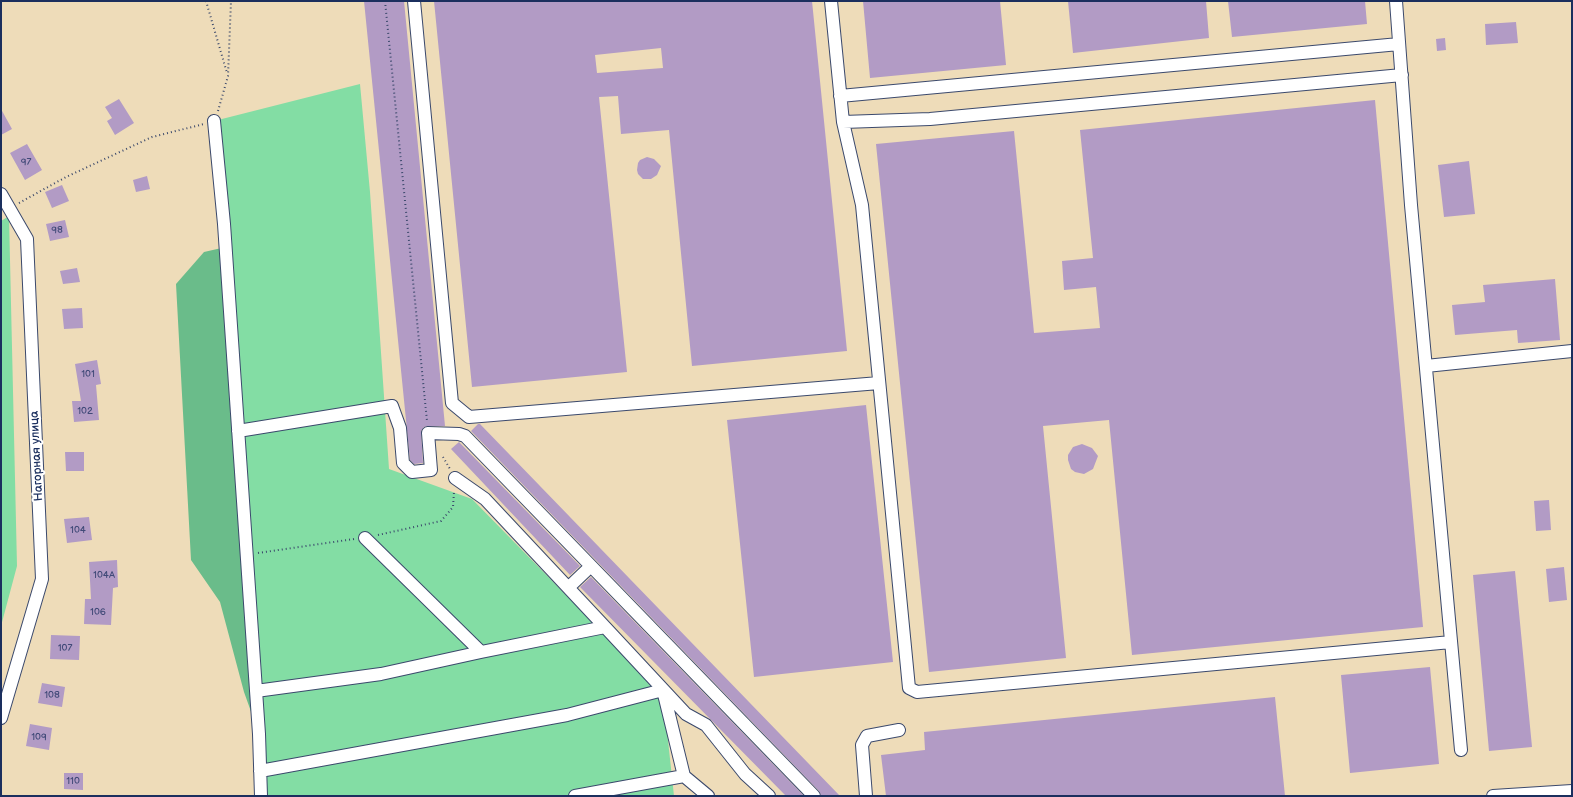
<!DOCTYPE html>
<meta charset="utf-8">
<style>
body{margin:0}
#map{position:relative;width:1573px;height:797px;overflow:hidden;background:#eedcb9;font-family:"Balsamiq Sans",sans-serif}
canvas{display:block}
.frame{position:absolute;inset:0;border:2px solid #1b2f5e;pointer-events:none}
</style>
<div id="map">
<canvas width="1573" height="797"></canvas>
<div class="frame"></div>
</div>
<script>
const ctx = document.querySelector('canvas').getContext('2d');
ctx.lineJoin = 'round';
function fill(path, color) {
  ctx.fillStyle = color;
  ctx.fill(path, 'evenodd');
}
function shape(rows) {
  const path = new Path2D();
  for (const r of rows) {
    path.moveTo(r[0], r[1]);
    for (let i = 2; i < r.length; i += 2) path.lineTo(r[i], r[i + 1]);
  }
  return path;
}
function stroke(path, color, width, dash) {
  ctx.strokeStyle = color;
  ctx.lineWidth = width;
  ctx.lineCap = dash ? 'butt' : 'round';
  ctx.setLineDash(dash || []);
  ctx.stroke(path);
}
function label(font, color, halo, rows, align = 'center') {
  ctx.font = font + ' "Balsamiq Sans",sans-serif';
  ctx.lineWidth = 4;
  ctx.setLineDash([]);
  ctx.textBaseline = 'middle';
  ctx.strokeStyle = halo;
  ctx.fillStyle = color;
  for (const [text, x, y, turn = 0] of rows) {
    ctx.save();
    ctx.translate(x, y);
    ctx.rotate((+turn || 0) * Math.PI / 180);
    ctx.textAlign = isNaN(turn) ? turn : align;
    if (halo) ctx.strokeText(text, 0, 0);
    ctx.fillText(text, 0, 0);
    ctx.restore();
  }
}
const green = shape([
 [360,84,370,192,389,469,472,499,663,694,674,796,261,796,214,121],
 [9,216,17,566,1,626,1,221]
]);
const forest = shape([
 [226,247,259,734,244,692,220,602,191,560,176,284,204,252]
]);
const building = shape([
 [364,1,404,1,445,426,428,426,424,427,421,431,423,463,414,464,410,460],
 [434,1,812,1,847,351,692,366,669,130,621,134,618,96,599,97,627,372,472,387],
 [661,48,663,68,597,73,595,55],
 [863,1,1000,1,1006,65,870,78],
 [1068,1,1206,1,1209,38,1073,53],
 [1228,1,1365,1,1367,24,1232,37],
 [1516,22,1518,43,1486,45,1485,24],
 [1445,38,1446,50,1437,51,1436,39],
 [119,99,134,123,115,135,107,121,112,118,105,107],
 [1375,100,1423,627,1132,655,1109,420,1043,426,1066,658,929,672,876,144,1014,131,1034,333,1100,328,1096,287,1064,290,1062,261,1093,258,1080,130],
 [1,109,12,129,1,135],
 [27,144,42,170,25,180,10,153],
 [647,157,654,159,661,166,657,175,651,179,643,179,638,174,637,170,638,163,640,160],
 [1469,161,1475,214,1444,217,1438,165],
 [147,176,150,189,136,192,133,180],
 [62,185,69,201,52,208,45,192],
 [65,220,69,237,50,241,46,224],
 [77,268,80,282,63,284,60,271],
 [1555,279,1560,340,1518,343,1517,330,1455,335,1452,305,1485,302,1483,285],
 [82,308,83,328,64,329,62,309],
 [97,360,101,384,96,385,99,420,74,422,72,401,81,401,75,364],
 [866,405,893,662,754,677,727,420],
 [478,424,480,424,840,796,821,796,819,791,471,431],
 [459,442,580,566,570,575,451,449],
 [1082,444,1092,448,1098,456,1093,469,1084,474,1075,472,1071,469,1068,460,1068,455,1073,447],
 [65,452,84,452,84,471,66,471],
 [1549,500,1551,530,1536,531,1534,501],
 [89,517,92,540,67,543,64,519],
 [117,560,118,587,113,588,111,625,84,624,85,599,91,599,89,562],
 [1564,567,1567,600,1549,602,1546,569],
 [1515,571,1532,747,1489,751,1473,575],
 [591,577,804,796,786,796,580,587],
 [51,635,80,636,79,660,50,659],
 [1430,667,1439,764,1350,773,1341,675],
 [42,683,65,687,62,707,38,703],
 [1275,697,1285,796,886,796,881,755,925,750,924,732],
 [30,724,52,728,49,750,26,746],
 [64,773,83,773,83,790,64,789]
]);
const path = shape([
 [206,1,227,73],
 [385,1,427,421],
 [218,111,228,76,231,1],
 [19,203,66,177,152,137,204,124],
 [443,457,450,469],
 [378,535,441,521,453,507,454,492],
 [258,553,354,539]
]);
const minor = shape([
 [414,1,452,403,469,417,879,383],
 [831,1,843,122,862,205,909,688,917,692,1451,642],
 [1396,1,1411,205,1461,750],
 [840,96,1399,44],
 [214,121,224,224,259,734,261,796],
 [843,122,930,119,1402,75],
 [1,194,27,239,42,579,1,718],
 [1426,366,1572,351],
 [238,431,392,406,400,428,403,463,412,472,431,470,428,433,459,434,465,436,814,796],
 [455,478,485,499,605,627],
 [365,538,481,652],
 [569,587,591,566],
 [256,691,381,674,481,652,605,627,686,714,706,725,745,774,769,796],
 [260,771,567,715,663,690,684,776],
 [575,796,684,776,708,796],
 [866,796,862,745,867,736,899,730],
 [1493,796,1572,791]
]);
const numberNames = [
 ["97",26,162],
 ["98",57,230],
 ["101",88,374],
 ["102",85,411],
 ["104",78,530],
 ["104А",104,575],
 ["106",98,612],
 ["107",65,648],
 ["108",52,695],
 ["109",39,737],
 ["110",73,781]
];
const streetNames = [
 ["Нагорная улица",37,456,-93]
];
fill(green, '#83dda4');
fill(forest, '#6abc8a');
fill(building, '#b29bc5');
stroke(minor, '#3b496c', 14);
stroke(path, '#3b496c', 2, [1, 3]);
stroke(minor, '#fff', 12);
label('10px', '#414a78', null, numberNames);
label('12px', '#1b2f5e', '#fff', streetNames);
</script>
